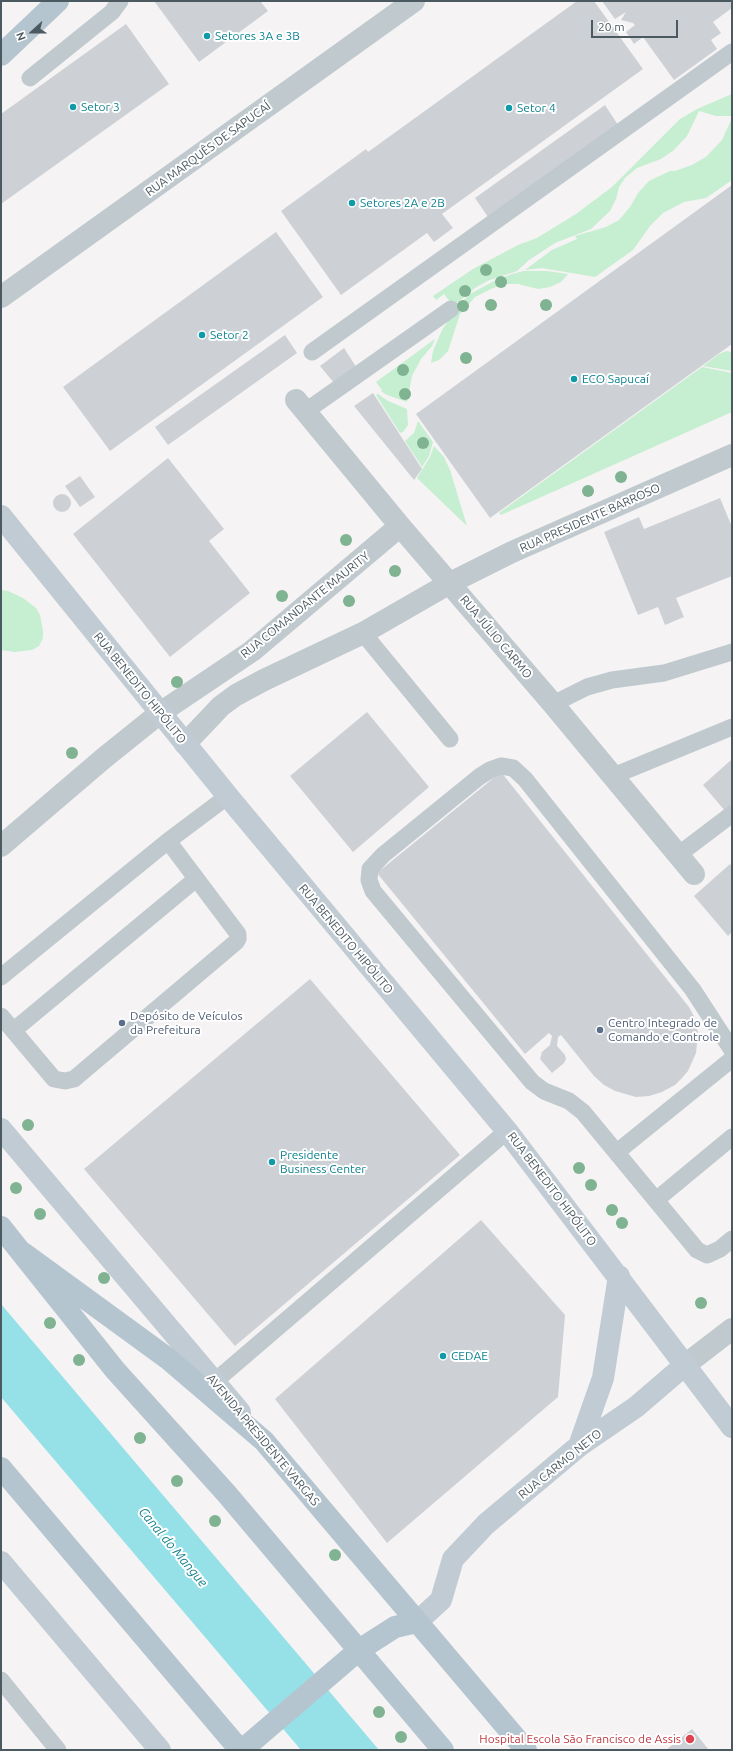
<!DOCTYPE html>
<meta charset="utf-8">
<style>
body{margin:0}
#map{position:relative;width:733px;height:1751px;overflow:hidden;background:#f5f3f3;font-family:Ubuntu,sans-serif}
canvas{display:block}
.frame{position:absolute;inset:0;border:2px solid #4b5960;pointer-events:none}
.north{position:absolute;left:12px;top:12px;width:40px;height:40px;-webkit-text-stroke:3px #fff;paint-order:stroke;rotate:249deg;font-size:11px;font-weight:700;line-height:16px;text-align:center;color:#4b5960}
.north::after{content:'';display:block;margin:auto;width:14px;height:18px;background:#4b5960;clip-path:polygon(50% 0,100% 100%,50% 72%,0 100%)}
.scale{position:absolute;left:591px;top:20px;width:87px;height:18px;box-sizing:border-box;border:2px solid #4b5960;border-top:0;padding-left:5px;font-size:12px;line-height:14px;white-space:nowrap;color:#4b5960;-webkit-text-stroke:3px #fff;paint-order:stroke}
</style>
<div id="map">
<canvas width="733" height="1751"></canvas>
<div class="frame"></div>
<div class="north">N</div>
<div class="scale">20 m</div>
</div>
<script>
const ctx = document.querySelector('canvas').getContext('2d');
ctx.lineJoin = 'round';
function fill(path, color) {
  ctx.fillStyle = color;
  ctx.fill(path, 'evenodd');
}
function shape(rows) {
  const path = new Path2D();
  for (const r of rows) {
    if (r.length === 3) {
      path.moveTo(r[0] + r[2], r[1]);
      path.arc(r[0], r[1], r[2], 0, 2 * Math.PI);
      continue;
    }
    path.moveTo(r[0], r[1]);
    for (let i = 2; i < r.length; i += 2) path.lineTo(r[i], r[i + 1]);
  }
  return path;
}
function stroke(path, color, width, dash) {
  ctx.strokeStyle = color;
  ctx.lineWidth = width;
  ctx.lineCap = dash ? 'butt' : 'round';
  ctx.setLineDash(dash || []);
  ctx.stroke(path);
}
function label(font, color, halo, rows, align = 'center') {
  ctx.font = font + ' Ubuntu,sans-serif';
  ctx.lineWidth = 4;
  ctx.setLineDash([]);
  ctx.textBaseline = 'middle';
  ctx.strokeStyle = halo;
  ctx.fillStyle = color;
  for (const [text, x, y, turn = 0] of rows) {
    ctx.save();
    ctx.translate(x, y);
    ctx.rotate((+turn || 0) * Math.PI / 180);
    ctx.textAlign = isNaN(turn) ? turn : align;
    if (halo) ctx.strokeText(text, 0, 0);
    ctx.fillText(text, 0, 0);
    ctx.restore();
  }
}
const green = shape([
 [732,94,732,116,716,116,699,111,687,136,674,150,661,159,637,168,625,178,619,187,616,199,610,211,591,229,555,243,529,260,517,271,487,281,475,288,453,306,444,294,436,300,433,296,473,269,518,245,537,238,576,214,612,187,680,119,697,109],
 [732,118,732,180,706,198,684,202,663,213,650,226,633,250,595,277,542,268,525,270,552,250,577,239,575,236,606,227,619,220,630,207,638,193,649,181,670,171,675,171,692,165,706,157,722,140],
 [524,271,547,271,568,274,561,282,550,287,538,289,518,284,507,284,493,288,475,297,460,314,448,351,439,360,431,363,433,351,442,330,460,304,470,294,496,280,512,274],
 [435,339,432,346,421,359,412,376,407,402,387,395,381,391,382,390,376,382],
 [726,351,732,352,732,371,703,366,719,354],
 [702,367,732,373,732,412,501,515,499,513],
 [378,394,388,401,407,409,408,425,403,432,400,433,376,395],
 [418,421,433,442,429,456,422,467,405,441,414,433],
 [434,446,444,457,450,470,467,526,417,478,430,457],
 [1,590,8,591,23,598,36,608,40,615,43,631,43,638,39,646,32,650,15,652,1,650]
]);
const water = shape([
 [1,1304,379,1750,301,1750,1,1397]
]);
const building = shape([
 [154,1,260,1,268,11,199,62],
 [577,1,594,1,643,69,442,214,453,228,434,242,427,233,341,295,281,211,366,149,368,152],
 [602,1,732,1,732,8,713,22,721,33,711,40,717,49,674,80,643,37,634,44,626,32,635,25,633,23,621,20,626,12,615,19],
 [126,24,169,84,1,204,1,114],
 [605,105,618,125,488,217,475,198],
 [732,185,732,344,490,518,416,414],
 [276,232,323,297,110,451,63,387],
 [285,335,297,353,168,445,155,427],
 [344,348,360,373,339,389,320,366],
 [373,393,422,469,414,480,354,406],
 [168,458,224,529,209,541,250,593,170,657,73,534],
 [80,476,95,497,80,507,65,486],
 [62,503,9],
 [720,498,732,527,732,576,676,598,684,617,665,625,658,607,638,615,604,532,639,517,644,529],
 [367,712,429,787,353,852,290,776],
 [731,760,732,806,726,812,703,785],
 [501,772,689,1007,695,1018,698,1033,696,1053,688,1071,682,1078,675,1085,662,1092,649,1096,636,1097,615,1091,604,1085,594,1076,561,1035,558,1037,557,1046,565,1055,566,1059,564,1063,552,1073,540,1059,542,1052,550,1045,552,1036,549,1033,525,1054,377,873],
 [730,864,732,867,732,932,728,936,694,896],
 [310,979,460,1155,235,1346,84,1169],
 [481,1220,565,1315,558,1397,387,1543,275,1399],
 [692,1729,709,1750,666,1750]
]);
const lane = shape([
 [30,78,112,12,120,1],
 [312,352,732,52],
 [306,411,451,309],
 [363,633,450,739],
 [553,704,587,687,612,680,664,673,732,652],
 [613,776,732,727],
 [678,855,732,814],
 [1,977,168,841,228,796],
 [1,1016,54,1079,65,1081,74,1079,236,942,238,939,238,934,168,841],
 [14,1030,196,879],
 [732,1050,693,990,525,779,513,768,501,766,490,770,479,777,383,855,370,869,369,880,373,891,532,1082,544,1091,569,1101,583,1112,697,1250,707,1255,720,1249,732,1239],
 [617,1152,732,1059],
 [656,1200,732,1137],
 [214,1382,507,1131],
 [1,1680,58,1750]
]);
const street = shape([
 [1,297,414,1],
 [296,400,400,526,553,704,694,874],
 [185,744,221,706,236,695,264,680,363,633,450,583,512,552,732,455],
 [1,846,104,758,160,713,252,651,400,526],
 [685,1365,732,1329]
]);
const secondary = shape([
 [1,516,231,800,507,1131,732,1427],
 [1,1129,240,1412],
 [579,1446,603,1378,619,1276],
 [1,1562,160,1750],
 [417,1622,441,1600,453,1559,486,1524,579,1446,636,1407,685,1365]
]);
const primary = shape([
 [1,55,58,1],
 [1,1227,115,1370,226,1493,443,1750],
 [23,1253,167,1358,264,1441,526,1750],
 [1,1468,240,1750],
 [242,1750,359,1650,395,1627,417,1622]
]);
const trees = [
 [486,270],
 [501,282],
 [465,291],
 [491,305],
 [546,305],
 [463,306],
 [466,358],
 [403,370],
 [405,394],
 [423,443],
 [621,477],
 [588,491],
 [346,540],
 [395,571],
 [282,596],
 [349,601],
 [177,682],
 [72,753],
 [28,1125],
 [579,1168],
 [591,1185],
 [16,1188],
 [612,1210],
 [40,1214],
 [622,1223],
 [104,1278],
 [701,1303],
 [50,1323],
 [79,1360],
 [140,1438],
 [177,1481],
 [215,1521],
 [335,1555],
 [379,1712],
 [401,1737]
];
const markers = [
 [207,36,4,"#0f9aa8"],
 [73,107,4,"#0f9aa8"],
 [509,108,4,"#0f9aa8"],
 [352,203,4,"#0f9aa8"],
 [202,335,4,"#0f9aa8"],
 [574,379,4,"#0f9aa8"],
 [122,1023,4,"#5c6f8a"],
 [600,1030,4,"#5c6f8a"],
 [272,1162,4,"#0f9aa8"],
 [443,1356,4,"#0f9aa8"],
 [690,1739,5,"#e0444e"]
];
const cultureNames = [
 ["Setores 3A e 3B",215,36],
 ["Setor 3",81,107],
 ["Setor 4",517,108],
 ["Setores 2A e 2B",360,203],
 ["Setor 2",210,335],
 ["ECO Sapucaí",582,379],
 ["Presidente",280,1155],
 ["Business Center",280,1169],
 ["CEDAE",451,1356]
];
const streetNames = [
 ["RUA MARQUÊS DE SAPUCAÍ",208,149,-36],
 ["RUA PRESIDENTE BARROSO",590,518,-24],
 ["RUA COMANDANTE MAURITY",305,605,-39],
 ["RUA JÚLIO CARMO",496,637,50],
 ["RUA BENEDITO HIPÓLITO",140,688,51],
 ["RUA BENEDITO HIPÓLITO",346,939,50],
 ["RUA BENEDITO HIPÓLITO",552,1189,53],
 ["AVENIDA PRESIDENTE VARGAS",263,1440,50],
 ["RUA CARMO NETO",560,1464,-39]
];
const serviceNames = [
 ["Depósito de Veículos",130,1016],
 ["da Prefeitura",130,1030],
 ["Centro Integrado de",608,1023],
 ["Comando e Controle",608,1037]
];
const healthNames = [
 ["Hospital Escola São Francisco de Assis",681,1739]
];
const waterNames = [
 ["Canal do Mangue",173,1547,50]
];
fill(green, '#c6eed0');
fill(water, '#96e1e8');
fill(building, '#cdd1d5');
stroke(lane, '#bfc9ce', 17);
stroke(street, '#bfc9ce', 22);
stroke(secondary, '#c0cbd3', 22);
stroke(primary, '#b5c5cf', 22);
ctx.fillStyle = '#7fb392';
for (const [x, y] of trees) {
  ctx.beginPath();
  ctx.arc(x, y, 6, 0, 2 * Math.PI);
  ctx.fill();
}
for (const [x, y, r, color] of markers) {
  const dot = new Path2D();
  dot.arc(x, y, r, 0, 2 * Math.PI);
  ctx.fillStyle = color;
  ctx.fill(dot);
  stroke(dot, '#fff', 1.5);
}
label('12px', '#0d838f', '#fff', cultureNames, 'left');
label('12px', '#4b5960', '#fff', streetNames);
label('12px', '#4e5e75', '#fff', serviceNames, 'left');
label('12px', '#be3a42', '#fff', healthNames, 'right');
label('italic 13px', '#14808a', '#fff', waterNames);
</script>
